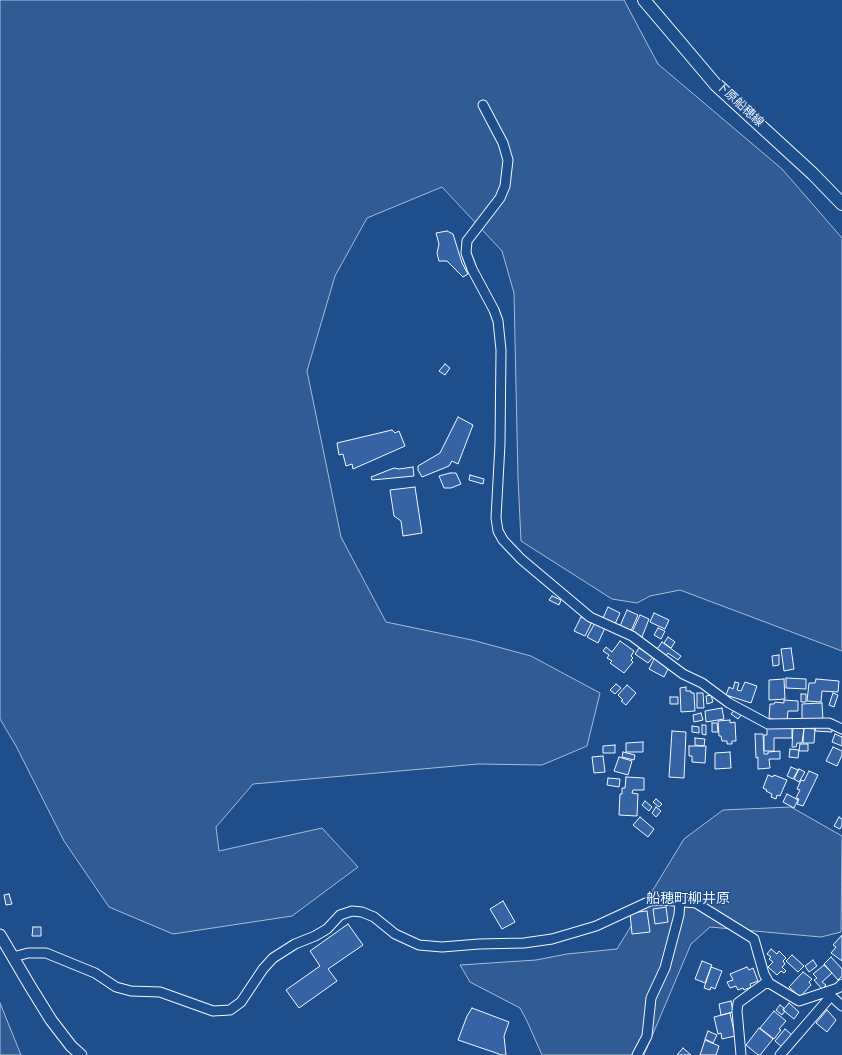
<!DOCTYPE html>
<meta charset="utf-8">
<style>
body{margin:0}
canvas{display:block;background:#1f4e8c}
</style>
<canvas width="842" height="1055"></canvas>
<script>
const ctx = document.querySelector('canvas').getContext('2d');
ctx.lineJoin = 'round';
function fill(path, color) {
  ctx.fillStyle = color;
  ctx.fill(path, 'evenodd');
}
function shape(rows) {
  const path = new Path2D();
  for (const r of rows) {
    path.moveTo(r[0], r[1]);
    for (let i = 2; i < r.length; i += 2) path.lineTo(r[i], r[i + 1]);
  }
  return path;
}
function stroke(path, color, width, dash) {
  ctx.strokeStyle = color;
  ctx.lineWidth = width;
  ctx.lineCap = dash ? 'butt' : 'round';
  ctx.setLineDash(dash || []);
  ctx.stroke(path);
}
function label(font, color, halo, rows, align = 'center') {
  ctx.font = font + ' Overpass,"Noto Sans JP",sans-serif';
  ctx.lineWidth = 3;
  ctx.setLineDash([]);
  ctx.textBaseline = 'middle';
  ctx.strokeStyle = halo;
  ctx.fillStyle = color;
  for (const [text, x, y, turn = 0] of rows) {
    ctx.save();
    ctx.translate(x, y);
    ctx.rotate((+turn || 0) * Math.PI / 180);
    ctx.textAlign = isNaN(turn) ? turn : align;
    if (halo) ctx.strokeText(text, 0, 0);
    ctx.fillText(text, 0, 0);
    ctx.restore();
  }
}
const green = shape([
 [0,0,624,0,658,64,782,169,842,238,842,651,680,590,650,596,637,603,612,599,521,541,518,478,514,293,502,251,442,187,367,218,335,276,307,371,341,537,386,622,472,640,531,656,600,693,587,746,542,765,478,764,253,784,216,827,219,851,322,828,358,867,292,916,173,934,109,907,64,841,16,746,0,719,0,0],
 [791,807,842,836,841,932,821,937,710,927,691,944,644,1055,542,1055,527,1021,520,1008,470,982,460,965,536,960,567,954,617,949,684,839,723,810,791,807],
 [0,1003,21,1055,0,1055,0,1003]
]);
const building = shape([
 [447,231,453,234,462,263,468,274,463,277,447,261,439,261,437,253,439,244,436,233,447,231],
 [445,364,450,368,445,375,439,371,445,364],
 [458,417,473,425,458,464,452,461,449,466,422,477,418,470,418,466,440,453,458,417],
 [392,430,395,433,399,431,405,446,353,469,352,464,346,466,343,454,339,455,337,443,392,430],
 [413,467,414,476,372,480,371,477,394,468,399,469,413,467],
 [450,473,456,473,461,484,451,488,444,488,439,476,450,473],
 [470,475,484,479,483,484,469,480,470,475],
 [415,487,422,533,403,536,401,521,394,516,390,490,415,487],
 [552,596,561,600,559,605,549,600,552,596],
 [608,607,620,613,615,624,603,618,608,607],
 [627,610,638,615,631,631,620,626,627,610],
 [654,613,669,620,665,629,650,622,654,613],
 [640,615,649,619,642,637,632,632,640,615],
 [581,617,592,622,585,636,574,631,581,617],
 [595,623,605,628,598,643,587,637,595,623],
 [658,628,665,631,661,639,654,635,658,628],
 [668,637,675,642,671,648,664,643,668,637],
 [620,641,634,651,631,656,633,658,631,660,633,662,624,673,610,663,612,661,607,658,609,655,603,651,606,647,612,652,620,641],
 [662,642,681,656,678,660,668,653,666,656,657,649,662,642],
 [639,648,653,657,648,663,635,654,639,648],
 [791,648,794,669,784,671,781,649,791,648],
 [779,655,779,665,773,666,772,656,779,655],
 [655,657,669,667,664,677,649,669,655,657],
 [786,678,806,679,806,689,786,688,786,678],
 [784,679,785,699,769,700,769,680,784,679],
 [816,679,839,681,838,692,822,691,821,702,807,701,809,683,815,683,816,679],
 [735,682,739,683,737,690,741,691,745,682,757,686,751,703,726,695,729,687,733,689,735,682],
 [616,684,621,688,615,694,610,690,616,684],
 [627,685,636,693,626,705,621,701,623,700,618,695,627,685],
 [686,687,686,691,691,691,691,693,694,693,695,711,681,712,680,688,686,687],
 [697,693,703,693,704,708,697,708,697,693],
 [833,693,838,695,834,707,829,705,833,693],
 [801,694,806,694,806,702,801,702,801,694],
 [711,695,713,702,707,704,706,696,711,695],
 [670,697,678,697,678,704,670,704,670,697],
 [784,700,798,701,798,711,788,711,787,722,772,721,772,719,769,718,770,704,774,704,775,702,784,703,784,700],
 [822,703,823,721,802,721,802,704,822,703],
 [722,708,724,719,706,722,705,711,722,708],
 [736,708,743,713,738,719,731,714,736,708],
 [701,713,703,720,694,722,693,715,701,713],
 [730,720,730,723,735,722,736,741,732,741,732,744,727,744,727,741,722,741,721,736,719,736,718,721,730,720],
 [712,723,717,723,718,732,712,732,712,723],
 [702,725,706,725,706,735,702,734,702,725],
 [692,726,699,727,699,733,692,732,692,726],
 [816,726,832,727,832,732,815,731,816,726],
 [767,727,792,727,792,738,774,738,774,751,764,751,764,735,767,735,767,727],
 [793,727,804,728,802,743,797,743,796,747,792,747,793,727],
 [804,728,815,729,814,743,803,743,804,728],
 [672,731,686,732,684,778,669,777,672,731],
 [755,734,763,734,764,754,768,754,768,752,780,751,780,759,769,759,770,768,758,769,758,757,756,758,755,734],
 [835,734,842,737,842,746,832,742,835,734],
 [695,738,705,739,704,746,695,745,695,738],
 [643,742,643,752,626,752,626,743,643,742],
 [800,744,808,744,808,751,799,751,800,744],
 [615,745,615,753,603,753,603,746,615,745],
 [689,746,706,746,705,763,692,762,692,756,689,756,689,746],
 [833,747,842,751,842,755,837,766,826,761,833,747],
 [790,749,799,750,798,758,789,757,790,749],
 [623,752,635,755,634,760,622,757,623,752],
 [730,752,731,768,715,769,715,753,730,752],
 [603,756,605,772,594,773,592,757,603,756],
 [619,757,632,761,628,775,614,771,619,757],
 [791,767,798,770,793,779,787,776,791,767],
 [799,769,805,772,799,782,794,779,799,769],
 [809,771,818,775,803,806,797,804,799,799,796,798,800,790,797,789,801,780,804,781,809,771],
 [768,775,773,777,774,775,787,780,780,796,777,795,776,799,771,797,772,794,766,791,767,790,763,788,768,775],
 [626,777,644,778,644,790,633,790,632,793,638,794,637,816,619,815,620,794,622,794,622,788,625,788,626,777],
 [608,778,620,779,619,787,607,785,608,778],
 [787,794,798,800,794,808,783,802,787,794],
 [656,799,662,804,659,807,653,802,656,799],
 [645,801,652,807,649,811,642,805,645,801],
 [656,807,661,811,656,817,652,813,656,807],
 [640,817,654,829,648,837,633,825,640,817],
 [839,817,842,819,842,825,840,829,834,826,839,817],
 [9,894,12,904,6,905,4,895,9,894],
 [503,901,515,922,502,929,490,909,503,901],
 [666,907,668,922,655,924,653,909,666,907],
 [647,911,650,932,632,934,630,913,647,911],
 [348,924,363,945,328,969,337,981,299,1008,286,990,320,966,310,951,348,924],
 [33,927,41,927,41,936,32,936,33,927],
 [842,935,842,961,831,953,836,947,833,945,842,935],
 [771,949,777,954,779,951,786,958,783,961,785,964,782,967,786,971,784,973,781,971,777,975,768,967,773,962,769,959,771,957,767,954,771,949],
 [792,955,804,966,798,972,786,961,792,955],
 [831,957,842,969,842,976,838,980,824,964,831,957],
 [813,960,817,966,809,972,805,966,813,960],
 [702,961,712,965,705,983,695,979,702,961],
 [824,965,832,973,822,982,826,985,822,989,814,980,817,978,813,974,824,965],
 [711,967,722,971,715,989,711,987,710,990,704,988,711,967],
 [747,967,749,970,753,968,758,981,750,984,751,987,744,990,743,988,738,990,736,986,730,988,727,982,733,980,730,974,747,967],
 [803,972,812,979,809,982,811,985,800,997,789,987,803,972],
 [731,1001,733,1012,721,1015,719,1004,731,1001],
 [789,1003,799,1012,794,1019,783,1010,789,1003],
 [780,1005,784,1008,783,1010,785,1011,782,1015,776,1010,780,1005],
 [472,1008,509,1022,504,1036,506,1055,502,1055,458,1040,467,1016,472,1008],
 [827,1010,836,1020,827,1032,816,1023,827,1010],
 [774,1011,786,1021,779,1029,781,1030,774,1039,760,1028,774,1011],
 [730,1013,735,1036,722,1039,721,1033,718,1034,714,1017,730,1013],
 [759,1028,773,1039,760,1055,758,1055,746,1045,759,1028],
 [785,1029,792,1035,782,1047,775,1041,785,1029],
 [708,1031,717,1035,713,1043,705,1039,708,1031],
 [705,1040,719,1046,716,1055,700,1055,705,1040],
 [683,1048,691,1055,677,1055,683,1048]
]);
const minor = shape([
 [483,105,503,143,508,160,505,186,500,198,467,241,466,253,472,269,494,310,498,321,501,350,500,444,496,518,498,531,503,540,521,559,590,617,632,636,683,674,702,683,729,703,768,724,829,723,842,729],
 [13,957,28,953,46,953,95,973,116,987,131,991,160,992,213,1011,230,1010,241,1002,263,969,273,958,295,944,315,936,327,929,340,915,352,911,362,912,374,917,395,934,419,945,442,947,479,944,524,943,552,939,596,926,650,901,663,900,696,903,754,939,764,974,769,983],
 [831,996,842,1006],
 [637,1055,647,1036,651,998,665,968,679,915,680,901],
 [741,1055,737,1011,738,1003,764,984,769,983,799,1001,838,988,842,984],
 [780,1055,831,996,829,991]
]);
const tertiary = shape([
 [0,935,30,986,51,1020,71,1046,81,1055]
]);
const secondary = shape([
 [644,0,716,85,813,174,842,204]
]);
const streetNames = [
 ["下原船穂線",739,105,43]
];
const quarterNames = [
 ["船穂町柳井原",688,900]
];
fill(green, '#305b95');
stroke(green, '#a8bbd7', 1);
fill(building, '#3563a3');
stroke(building, '#f2f6ff', 1);
stroke(minor, '#f2f6ff', 11);
stroke(tertiary, '#f2f6ff', 13);
stroke(secondary, '#f2f6ff', 14);
stroke(minor, '#1f4e8c', 9);
stroke(tertiary, '#1f4e8c', 11);
stroke(secondary, '#1f4e8c', 12);
label('12px', '#f2f6ff', '#1f4e8c', streetNames);
label('14px', '#f2f6ff', '#1f4e8c', quarterNames);
</script>
